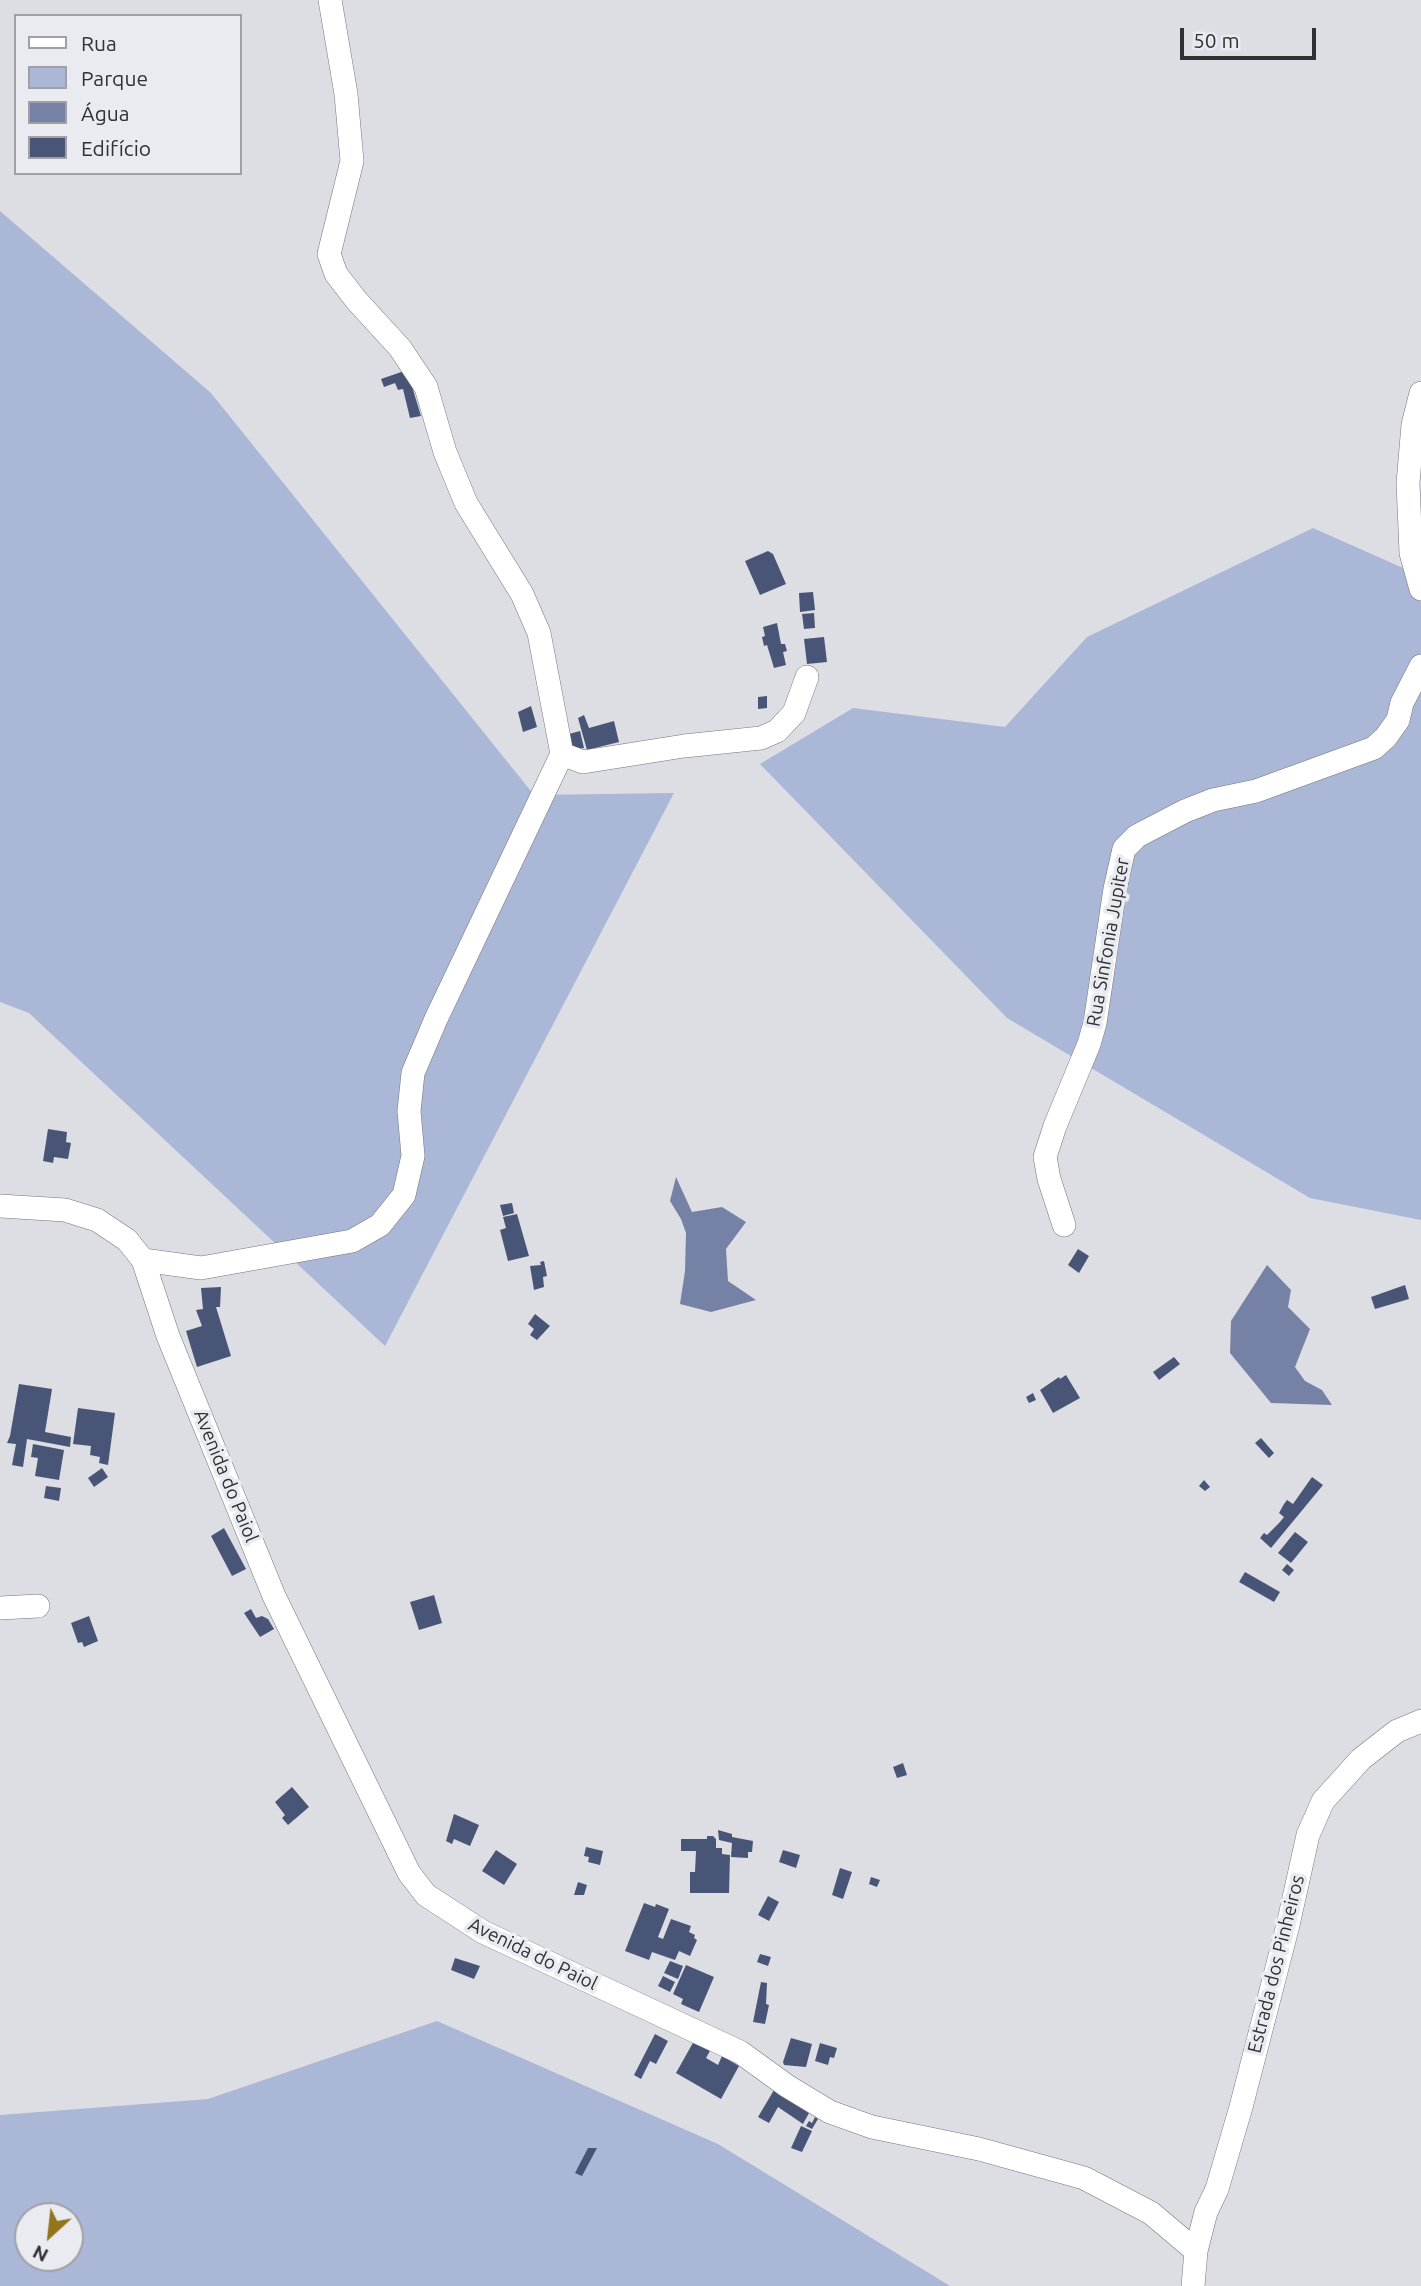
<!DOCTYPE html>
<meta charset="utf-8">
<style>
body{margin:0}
#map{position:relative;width:1421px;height:2286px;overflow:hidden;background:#dcdee4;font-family:Ubuntu,sans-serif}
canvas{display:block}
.legend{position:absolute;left:14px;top:14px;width:228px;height:161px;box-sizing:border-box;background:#e9ebf1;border:2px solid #9fa1a5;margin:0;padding:9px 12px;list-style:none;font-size:21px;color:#303133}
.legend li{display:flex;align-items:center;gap:14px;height:35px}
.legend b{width:35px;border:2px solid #9fa1a5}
.north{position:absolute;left:14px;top:2202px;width:70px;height:70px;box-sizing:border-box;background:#e9ebf1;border:2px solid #9fa1a5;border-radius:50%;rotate:207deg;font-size:19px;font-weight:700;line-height:28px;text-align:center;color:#303133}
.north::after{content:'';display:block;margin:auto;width:24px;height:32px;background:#93751c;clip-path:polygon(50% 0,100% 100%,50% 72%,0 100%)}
.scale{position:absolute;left:1180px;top:28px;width:136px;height:32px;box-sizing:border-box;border:4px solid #303133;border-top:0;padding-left:9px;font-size:21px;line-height:24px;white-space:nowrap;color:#303133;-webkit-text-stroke:5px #e9ebf1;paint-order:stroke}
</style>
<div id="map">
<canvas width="1421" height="2286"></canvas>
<ul class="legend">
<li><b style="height:9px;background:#fff"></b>Rua</li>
<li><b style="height:19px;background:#aab7d7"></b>Parque</li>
<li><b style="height:19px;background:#7582a5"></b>Água</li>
<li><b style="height:19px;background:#495576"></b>Edifício</li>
</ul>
<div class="north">N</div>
<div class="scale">50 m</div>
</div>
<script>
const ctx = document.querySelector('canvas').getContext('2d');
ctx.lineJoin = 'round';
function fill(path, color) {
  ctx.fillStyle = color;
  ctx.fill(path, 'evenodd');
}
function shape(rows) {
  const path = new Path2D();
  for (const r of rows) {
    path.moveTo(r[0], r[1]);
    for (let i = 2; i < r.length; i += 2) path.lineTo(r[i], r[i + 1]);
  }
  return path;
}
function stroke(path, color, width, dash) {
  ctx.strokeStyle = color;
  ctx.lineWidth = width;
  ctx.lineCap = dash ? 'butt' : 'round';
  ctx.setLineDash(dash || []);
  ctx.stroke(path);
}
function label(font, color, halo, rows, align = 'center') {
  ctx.font = font + ' Ubuntu,sans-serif';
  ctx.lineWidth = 7;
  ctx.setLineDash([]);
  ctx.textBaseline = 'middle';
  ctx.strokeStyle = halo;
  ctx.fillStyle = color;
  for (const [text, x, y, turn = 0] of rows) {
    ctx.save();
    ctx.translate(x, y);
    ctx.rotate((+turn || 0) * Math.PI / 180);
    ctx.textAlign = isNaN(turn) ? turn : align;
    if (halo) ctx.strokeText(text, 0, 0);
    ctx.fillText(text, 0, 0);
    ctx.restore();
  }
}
const green = shape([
 [0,211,211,393,534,795,674,793,385,1346,29,1013,0,1002],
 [1313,528,1421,576,1421,1220,1310,1198,1007,1018,760,764,853,708,1005,727,1087,637],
 [437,2021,718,2144,950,2286,0,2286,0,2115,208,2099],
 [28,2216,70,2216,70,2258,28,2258]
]);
const water = shape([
 [676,1177,692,1212,722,1207,746,1222,726,1249,728,1281,756,1300,711,1312,680,1304,685,1271,686,1233,681,1219,670,1201],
 [1267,1265,1291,1290,1288,1307,1310,1329,1295,1367,1305,1381,1322,1390,1332,1405,1271,1403,1230,1353,1231,1321]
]);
const building = shape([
 [407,370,421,416,410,418,403,389,398,390,395,383,384,387,381,379],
 [768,551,773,554,786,584,760,595,745,561],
 [813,592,815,610,800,612,799,593],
 [814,613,815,628,804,629,802,614],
 [777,623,781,644,785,644,787,651,783,652,786,665,774,668,767,645,764,646,762,637,765,636,763,627],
 [824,637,827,662,807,664,804,639],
 [767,696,767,708,758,709,758,697],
 [531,706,537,727,523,732,518,712],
 [584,715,589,728,614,721,619,742,587,750,578,718],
 [580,731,584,748,573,750,569,734],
 [48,1129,67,1132,66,1142,71,1143,68,1159,54,1157,53,1163,43,1161],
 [512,1203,514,1213,503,1216,500,1205],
 [517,1214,529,1256,508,1261,500,1230,506,1228,503,1217],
 [1078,1249,1089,1256,1079,1273,1068,1265],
 [544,1261,547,1276,543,1277,544,1287,534,1290,530,1266,541,1265,540,1262],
 [1405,1285,1409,1299,1375,1309,1371,1297],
 [221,1287,220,1307,216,1307,231,1356,197,1367,186,1331,202,1326,196,1310,203,1309,201,1288],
 [535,1314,550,1326,537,1340,530,1335,534,1329,528,1324],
 [1174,1357,1180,1364,1159,1380,1153,1372],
 [1066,1375,1080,1398,1053,1413,1040,1390,1059,1377,1060,1379],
 [19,1384,52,1389,45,1432,71,1437,70,1447,27,1439,23,1467,12,1465,16,1444,7,1443,10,1436],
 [1033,1393,1036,1400,1029,1403,1026,1397],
 [78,1408,115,1413,108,1465,99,1463,100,1457,90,1455,91,1446,73,1444],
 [1261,1438,1274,1453,1269,1458,1255,1443],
 [33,1444,64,1450,59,1480,35,1476,38,1458,31,1457],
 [102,1468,108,1477,94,1487,88,1478],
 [1312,1477,1323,1485,1271,1548,1260,1538,1264,1533,1267,1535,1280,1522,1284,1517,1279,1513,1284,1504,1287,1500,1293,1504],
 [1204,1480,1210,1487,1205,1491,1199,1486],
 [46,1486,61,1488,59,1501,44,1498],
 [224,1528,246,1569,232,1576,211,1536],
 [1295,1532,1308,1542,1291,1563,1278,1553],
 [1287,1564,1294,1570,1289,1576,1282,1570],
 [1245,1572,1280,1592,1274,1602,1239,1582],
 [434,1595,442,1623,419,1630,410,1602],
 [251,1609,256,1618,262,1616,268,1619,274,1629,260,1637,244,1613],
 [89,1616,98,1641,84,1647,82,1642,78,1643,71,1623],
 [903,1763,907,1775,897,1778,893,1767],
 [292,1787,309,1807,288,1825,282,1818,285,1815,275,1802],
 [454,1814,479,1825,470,1846,454,1839,452,1844,446,1841],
 [718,1830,732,1834,732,1837,753,1841,752,1852,748,1852,748,1858,731,1857,732,1843,719,1840],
 [707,1836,713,1836,716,1839,716,1848,722,1848,722,1854,730,1855,729,1893,690,1893,690,1872,695,1872,696,1851,681,1851,681,1839,707,1839],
 [586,1847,603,1851,600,1865,588,1862,589,1857,584,1856],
 [496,1850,517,1864,504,1885,482,1871],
 [783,1850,800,1855,796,1868,779,1862],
 [840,1868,852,1872,843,1899,832,1895],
 [871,1877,880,1880,877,1887,869,1884],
 [578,1882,587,1885,584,1895,574,1895],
 [768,1896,779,1902,769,1921,758,1915],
 [644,1903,655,1907,656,1904,669,1909,658,1937,663,1939,671,1919,691,1926,689,1932,695,1935,694,1938,697,1940,690,1956,679,1951,675,1960,652,1952,649,1960,625,1951],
 [760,1954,771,1957,768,1966,757,1962],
 [455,1958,480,1966,474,1979,451,1970],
 [670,1961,683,1966,678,1979,664,1973],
 [686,1965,714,1977,699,2012,681,2004,683,1999,673,1994],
 [663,1976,675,1982,670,1992,658,1986],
 [761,1982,767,1983,766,2004,769,2005,765,2024,753,2022],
 [655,2034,668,2041,656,2064,650,2061,641,2079,634,2075],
 [791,2038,812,2044,806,2067,784,2065,783,2062],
 [694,2041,711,2049,706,2058,718,2065,722,2056,739,2066,721,2099,676,2073],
 [820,2043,837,2048,834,2058,830,2057,828,2065,815,2061],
 [774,2090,809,2113,803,2124,778,2107,769,2123,758,2117],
 [815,2117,818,2119,812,2129,806,2126,809,2121,812,2123],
 [801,2126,812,2131,802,2152,791,2148],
 [588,2148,597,2148,582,2176,575,2173]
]);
const minor = shape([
 [330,0,346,94,352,161,329,254,336,274,357,301,400,348,426,387,445,452,466,503,522,594,539,633,562,754,583,762,684,746,761,738,777,731,794,713,807,677],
 [1421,393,1413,425,1408,483,1411,553,1421,589],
 [0,1206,65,1210,97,1220,127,1240,143,1260,168,1336,274,1596,409,1873,426,1895,483,1932,740,2052,787,2086,830,2112,872,2127,979,2149,1084,2178,1151,2213,1196,2251,1193,2286],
 [1064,1225,1049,1179,1045,1157,1055,1126,1089,1044,1095,1023,1115,889,1124,849,1137,836,1185,811,1213,800,1256,791,1374,748,1386,737,1398,720,1402,703,1421,666],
 [143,1260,201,1268,352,1241,380,1225,404,1195,413,1156,409,1111,413,1073,436,1019,562,754],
 [0,1608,38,1606],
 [1196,2251,1206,2212,1217,2189,1241,2107,1288,1925,1308,1835,1323,1801,1361,1759,1397,1731,1421,1721]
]);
const streetNames = [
 ["Rua Sinfonia Jupiter",1108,942,-80],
 ["Avenida do Paiol",226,1476,68],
 ["Avenida do Paiol",533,1954,26],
 ["Estrada dos Pinheiros",1276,1964,-76]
];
fill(green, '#aab7d7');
fill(water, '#7582a5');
fill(building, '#495576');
stroke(minor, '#74767b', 24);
stroke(minor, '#fff', 23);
label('19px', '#303133', '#e9ebf1', streetNames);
</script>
